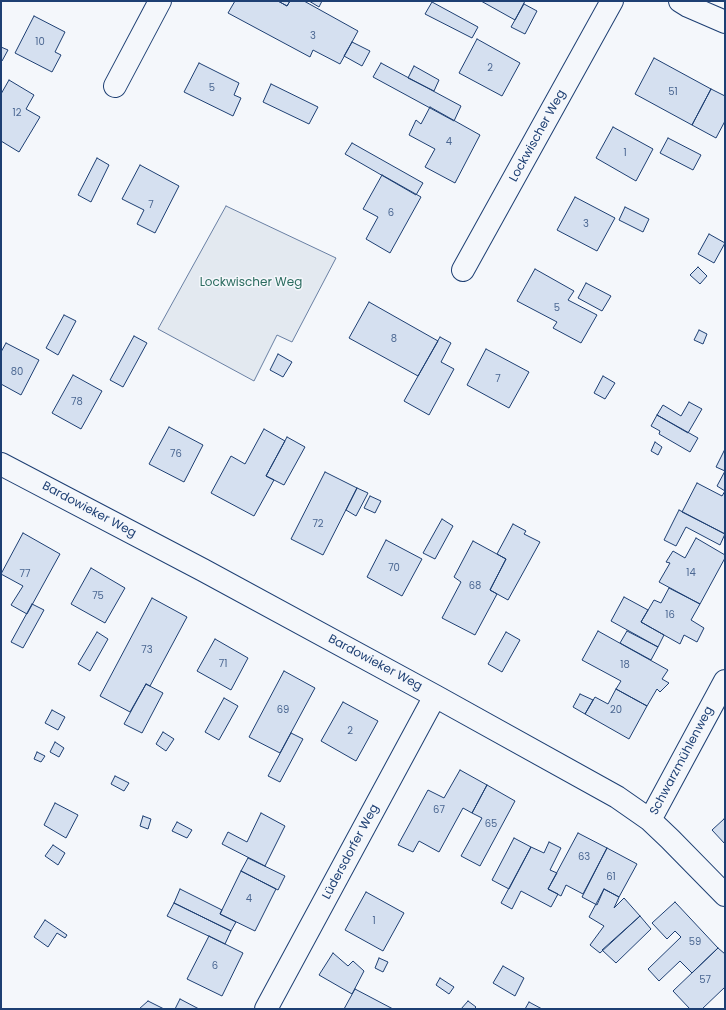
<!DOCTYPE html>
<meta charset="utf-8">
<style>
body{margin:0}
#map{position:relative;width:726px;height:1010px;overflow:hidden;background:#f4f7fb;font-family:Poppins,sans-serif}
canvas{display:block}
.frame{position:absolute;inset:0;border:2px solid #1d3f73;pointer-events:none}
</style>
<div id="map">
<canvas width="726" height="1010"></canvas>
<div class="frame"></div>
</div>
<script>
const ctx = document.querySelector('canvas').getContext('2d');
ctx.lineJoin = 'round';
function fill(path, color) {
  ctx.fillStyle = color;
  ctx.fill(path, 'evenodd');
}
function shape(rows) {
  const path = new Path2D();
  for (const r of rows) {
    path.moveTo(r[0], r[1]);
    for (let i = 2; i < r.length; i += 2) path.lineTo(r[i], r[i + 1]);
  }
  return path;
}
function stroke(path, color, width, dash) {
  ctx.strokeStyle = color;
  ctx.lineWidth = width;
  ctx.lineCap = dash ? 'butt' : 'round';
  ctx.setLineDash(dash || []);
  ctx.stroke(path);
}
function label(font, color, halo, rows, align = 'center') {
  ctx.font = font + ' Poppins,sans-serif';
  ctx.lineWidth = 3;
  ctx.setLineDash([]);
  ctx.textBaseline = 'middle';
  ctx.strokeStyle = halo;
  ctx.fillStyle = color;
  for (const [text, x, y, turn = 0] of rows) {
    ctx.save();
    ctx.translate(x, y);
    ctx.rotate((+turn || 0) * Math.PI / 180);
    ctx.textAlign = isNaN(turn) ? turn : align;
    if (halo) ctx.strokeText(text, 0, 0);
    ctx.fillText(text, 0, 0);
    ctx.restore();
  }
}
const green = shape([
 [226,206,336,258,292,342,277,335,254,381,158,329,226,206]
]);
const building = shape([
 [235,1,278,1,287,6,290,1,304,1,358,31,340,64,313,50,310,57,228,13,235,1],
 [278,1,290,1,287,6,278,1],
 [309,1,322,1,319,7,309,1],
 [481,1,525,1,515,20,481,1],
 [432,2,478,27,472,38,425,14,432,2],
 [524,4,537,11,525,34,511,27,524,4],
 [34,16,65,32,55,52,61,55,52,72,15,53,34,16],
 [477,39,520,63,502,96,459,73,477,39],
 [352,42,370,51,362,66,344,56,352,42],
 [1,47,8,50,2,61,1,60,1,47],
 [654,58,711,89,692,125,635,94,654,58],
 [199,63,239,83,234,95,241,98,233,116,184,92,199,63],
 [381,63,461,106,454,121,373,77,381,63],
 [414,66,439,80,434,91,408,78,414,66],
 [9,80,34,95,26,109,40,117,19,152,1,141,1,94,9,80],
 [271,84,318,107,309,124,263,102,271,84],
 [711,89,725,96,725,121,716,138,692,125,711,89],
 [430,107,480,135,455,183,425,167,435,149,409,135,416,120,421,124,430,107],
 [613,127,653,149,636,181,596,158,613,127],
 [668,138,701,155,693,170,660,153,668,138],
 [352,143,423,183,416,195,345,154,352,143],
 [97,158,109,165,91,202,78,195,97,158],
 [140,165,179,186,155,233,137,224,144,210,122,199,140,165],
 [382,175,421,197,390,253,366,239,378,217,363,209,382,175],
 [575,197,615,218,597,251,557,230,575,197],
 [625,207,649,219,643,232,619,220,625,207],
 [709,234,725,243,714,263,698,254,709,234],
 [698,267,707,276,700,284,690,275,698,267],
 [535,269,574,291,568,300,597,315,581,343,553,328,557,322,517,301,535,269],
 [586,283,611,296,602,311,578,298,586,283],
 [369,302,438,341,418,376,349,338,369,302],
 [64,315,76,321,58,355,46,348,64,315],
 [699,330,707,334,703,344,694,340,699,330],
 [134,336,147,343,123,387,110,380,134,336],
 [440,337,451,343,441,362,454,369,429,415,404,401,440,337],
 [6,343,39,360,21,395,1,384,1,352,6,343],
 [486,349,529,372,509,408,467,385,486,349],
 [278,354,292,362,283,377,270,370,278,354],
 [73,375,102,391,81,429,52,413,73,375],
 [603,376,615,383,605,399,594,393,603,376],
 [689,402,702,409,688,433,657,415,663,405,681,416,689,402],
 [657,415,698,438,690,452,659,434,660,431,651,426,657,415],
 [169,427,203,445,184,482,149,464,169,427],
 [264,429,285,441,266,476,274,480,254,516,211,493,231,456,245,464,264,429],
 [287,437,305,447,284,485,266,476,287,437],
 [655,442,662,447,658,455,651,451,655,442],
 [724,451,725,451,725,491,717,486,725,471,716,467,724,451],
 [325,472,357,488,323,555,291,539,325,472],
 [697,483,722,496,725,491,725,534,682,512,697,483],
 [357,488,368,493,356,516,346,510,357,488],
 [370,496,381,501,375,513,364,508,370,496],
 [679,510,725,534,720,545,686,527,676,546,664,540,679,510],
 [442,519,453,526,435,559,423,553,442,519],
 [513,524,526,531,524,534,540,542,508,600,490,590,506,559,497,554,513,524],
 [23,533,60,554,27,614,11,605,23,586,1,574,23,533],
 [696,538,725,555,725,558,700,604,659,582,670,563,666,562,673,551,685,558,696,538],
 [386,540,422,559,402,596,367,577,386,540],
 [473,541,506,559,490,590,497,594,475,635,442,618,461,582,454,577,473,541],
 [91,568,125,588,105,623,71,604,91,568],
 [669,588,700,604,691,620,704,628,697,642,684,635,680,644,641,622,654,600,661,603,669,588],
 [624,597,648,610,641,622,664,635,658,647,611,621,624,597],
 [152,598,187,617,150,686,146,684,130,712,100,696,152,598],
 [32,604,44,610,23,648,11,642,32,604],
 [598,631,668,670,662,679,669,683,660,692,657,689,647,706,616,689,621,681,582,660,598,631],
 [627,631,658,647,651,660,620,643,627,631],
 [97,632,108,639,90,671,78,664,97,632],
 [506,632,520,640,502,672,488,664,506,632],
 [215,639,248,658,231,690,197,671,215,639],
 [284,671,315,688,280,753,249,737,284,671],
 [146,684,163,693,142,733,124,724,146,684],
 [616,689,647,706,629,739,585,714,595,697,608,704,616,689],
 [580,694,593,700,585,714,573,707,580,694],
 [224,698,238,706,219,740,205,732,224,698],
 [343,702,378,721,356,761,321,741,343,702],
 [52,710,65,717,58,730,45,723,52,710],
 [163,732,174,739,166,751,156,744,163,732],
 [291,733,303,739,280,782,268,776,291,733],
 [55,742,64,748,59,757,50,752,55,742],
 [37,752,45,756,41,762,34,759,37,752],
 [460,770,487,785,472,813,463,808,439,852,419,841,413,852,398,845,428,790,444,798,460,770],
 [115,776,129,783,124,791,111,784,115,776],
 [487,785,515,801,480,866,461,856,482,818,472,813,487,785],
 [55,803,78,815,66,838,44,825,55,803],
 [261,813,285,826,265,866,222,844,228,832,247,842,261,813],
 [143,816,151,819,148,829,140,826,143,816],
 [724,819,725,820,725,844,712,830,724,819],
 [177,822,192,830,187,838,172,831,177,822],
 [578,833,607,848,583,894,566,885,561,896,548,889,578,833],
 [514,838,531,847,509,889,492,880,514,838],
 [549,842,561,848,550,870,557,873,548,889,558,894,551,907,521,891,512,909,501,903,531,847,544,853,549,842],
 [53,845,65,853,58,865,45,856,53,845],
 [607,848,637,864,619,897,604,889,597,905,582,897,607,848],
 [248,858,285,876,278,890,241,871,248,858],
 [241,871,276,889,255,931,220,914,241,871],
 [180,889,222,910,220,914,236,922,231,931,174,903,180,889],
 [604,889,619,897,614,908,624,898,640,916,600,953,590,945,604,926,589,917,604,889],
 [366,892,404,913,383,951,345,930,366,892],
 [675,902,718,948,692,973,680,961,659,981,648,969,681,937,675,931,667,939,652,923,675,902],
 [174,903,231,931,225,944,167,916,174,903],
 [640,916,651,929,616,963,602,950,640,916],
 [45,920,67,935,65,938,57,933,48,947,34,937,45,920],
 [209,936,243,953,222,996,187,979,209,936],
 [718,948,725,954,725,987,702,1009,690,1009,673,991,718,948],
 [333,953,348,966,353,961,364,971,352,994,319,975,333,953],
 [379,958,388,962,383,972,375,968,379,958],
 [503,966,524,978,515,996,493,983,503,966],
 [440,978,454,987,449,994,436,985,440,978],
 [355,989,393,1009,344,1009,355,989],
 [180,999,199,1009,175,1009,180,999],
 [148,1001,164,1009,139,1009,148,1001],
 [468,1001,476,1007,474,1009,461,1009,468,1001],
 [529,1002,542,1009,525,1009,529,1002]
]);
const minor = shape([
 [680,1,688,6,725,22],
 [115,86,160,1],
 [463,270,612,1],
 [1,464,203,570,435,696,617,797,650,820,670,839,725,895],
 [650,820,725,681],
 [266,1009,435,696]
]);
const numberNames = [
 ["3",313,36],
 ["10",40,42],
 ["2",490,68],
 ["5",212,88],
 ["51",673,92],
 ["12",17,113],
 ["4",449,142],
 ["1",625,153],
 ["7",151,205],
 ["6",391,213],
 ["3",586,224],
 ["5",557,308],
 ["8",394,339],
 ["80",17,372],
 ["7",498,379],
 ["78",77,402],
 ["76",176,454],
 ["72",318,524],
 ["70",394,568],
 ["14",691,573],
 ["77",25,574],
 ["68",475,586],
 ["75",98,596],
 ["16",670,615],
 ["73",147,650],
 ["71",223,664],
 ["18",625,665],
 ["69",283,710],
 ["20",616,710],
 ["2",350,731],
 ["67",439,810],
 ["65",491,824],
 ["63",584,857],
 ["61",611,877],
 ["4",249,899],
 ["1",374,921],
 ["59",695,942],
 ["6",215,966],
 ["57",705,980]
];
const streetNames = [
 ["Lockwischer Weg",538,136,-61],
 ["Bardowieker Weg",89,510,28],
 ["Bardowieker Weg",375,663,28],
 ["Schwarzmühlenweg",682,761,-62],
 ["Lüdersdorfer Weg",351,852,-62]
];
const parkNames = [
 ["Lockwischer Weg",251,283]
];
fill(green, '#e3e9f0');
stroke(green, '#687fa3', 1);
fill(building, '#d5e0f0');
stroke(building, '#1d3f73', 1);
stroke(minor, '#1d3f73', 24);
stroke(minor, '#f4f7fb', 22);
label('10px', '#4b6792', null, numberNames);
label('12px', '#1d3f73', '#f4f7fb', streetNames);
label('12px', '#2c6c60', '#f4f7fb', parkNames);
</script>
